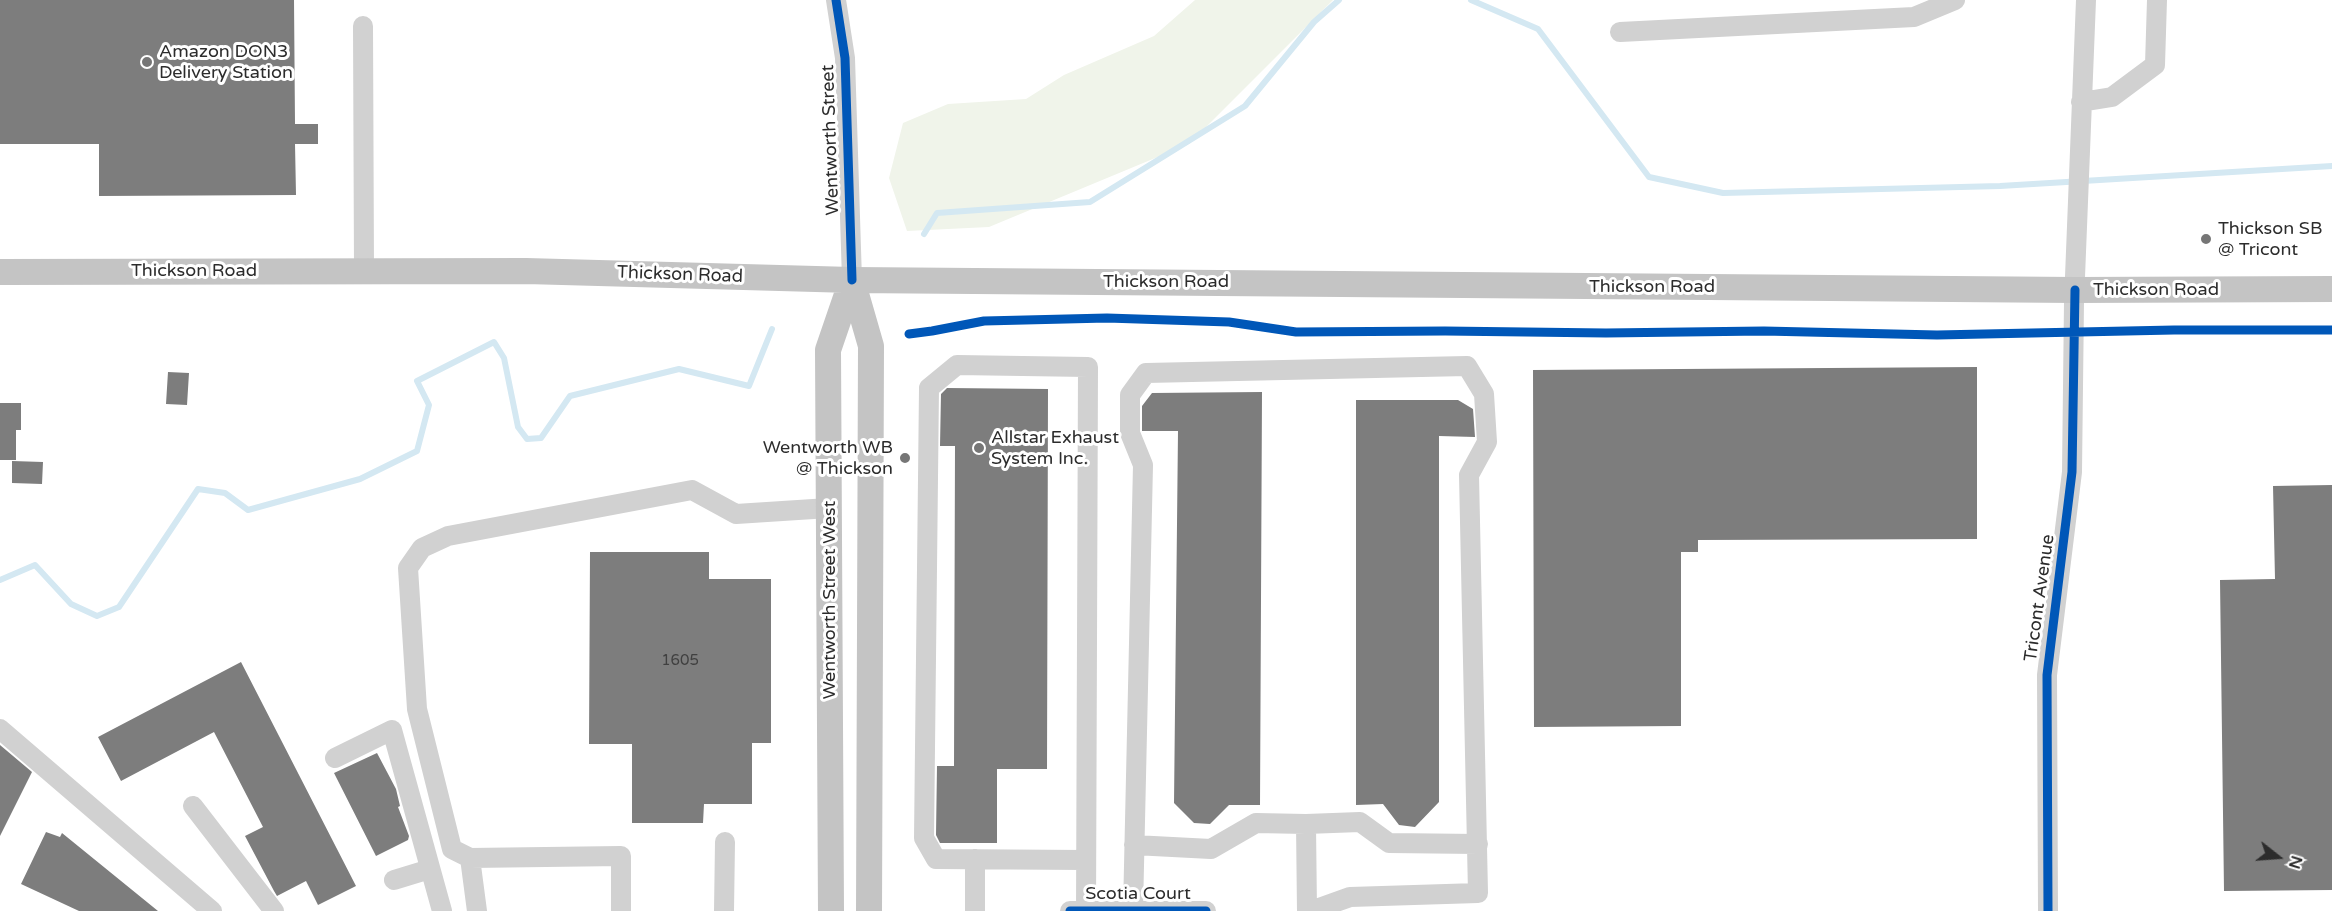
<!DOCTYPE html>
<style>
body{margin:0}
#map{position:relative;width:2332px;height:911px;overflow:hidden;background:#fff;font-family:"Varela Round",sans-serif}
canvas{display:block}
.north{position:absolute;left:2248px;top:827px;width:60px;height:60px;-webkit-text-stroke:4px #fff;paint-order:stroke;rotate:107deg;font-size:16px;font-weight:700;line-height:24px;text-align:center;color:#2c2c2c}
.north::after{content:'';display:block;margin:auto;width:21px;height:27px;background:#2c2c2c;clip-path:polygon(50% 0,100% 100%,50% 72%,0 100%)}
</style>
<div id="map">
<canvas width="2332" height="911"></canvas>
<div class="north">N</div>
</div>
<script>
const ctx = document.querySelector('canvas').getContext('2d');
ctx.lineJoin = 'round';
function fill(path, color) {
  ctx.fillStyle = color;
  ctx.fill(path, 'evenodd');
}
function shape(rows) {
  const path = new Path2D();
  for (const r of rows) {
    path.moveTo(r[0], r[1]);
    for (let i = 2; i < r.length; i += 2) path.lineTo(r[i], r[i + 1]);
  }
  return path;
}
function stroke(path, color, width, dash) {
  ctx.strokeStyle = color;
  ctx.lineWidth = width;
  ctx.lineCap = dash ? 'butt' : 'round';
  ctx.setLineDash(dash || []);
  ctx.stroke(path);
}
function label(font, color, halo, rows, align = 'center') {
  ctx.font = font + ' "Varela Round",sans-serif';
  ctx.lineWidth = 6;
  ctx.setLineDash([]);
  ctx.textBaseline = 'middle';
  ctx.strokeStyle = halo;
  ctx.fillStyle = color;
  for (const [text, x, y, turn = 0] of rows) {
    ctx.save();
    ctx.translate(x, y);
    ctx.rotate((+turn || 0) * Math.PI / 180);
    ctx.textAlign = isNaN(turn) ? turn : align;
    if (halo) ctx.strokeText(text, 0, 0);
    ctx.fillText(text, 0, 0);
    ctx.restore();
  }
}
const green = shape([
 [1195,0,1333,0,1189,144,989,227,907,231,889,178,903,123,948,104,1026,99,1064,75,1154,36]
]);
const stream = shape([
 [1471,0,1538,29,1649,177,1723,193,2000,186,2332,166],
 [924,234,937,213,1090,202,1245,106,1314,22,1339,0],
 [0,580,35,565,71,604,97,616,119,607,198,489,225,493,248,510,360,479,417,451,429,405,417,381,494,342,504,358,518,427,527,439,541,438,570,396,679,369,749,386,772,329]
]);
const building = shape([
 [0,0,294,0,295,124,318,124,318,144,295,144,296,195,99,196,99,144,0,144],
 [1977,367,1977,539,1698,540,1698,552,1681,552,1681,726,1534,727,1533,370],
 [168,372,189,373,187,405,166,404],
 [947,388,1048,389,1047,769,997,769,997,843,940,843,936,835,937,766,954,766,955,446,940,446,941,394],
 [1262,392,1260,805,1229,805,1210,824,1194,823,1174,803,1178,431,1142,431,1142,406,1152,393],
 [1356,400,1458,400,1473,409,1475,437,1439,436,1439,802,1415,827,1399,825,1383,804,1356,805],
 [0,403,21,403,21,430,16,430,16,460,0,460],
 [12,461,43,462,42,484,12,483],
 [2332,485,2332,890,2224,891,2220,580,2275,579,2273,486],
 [590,552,709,552,709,579,771,579,771,743,752,743,752,804,704,804,703,823,632,823,632,744,589,744],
 [241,662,356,886,318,905,306,881,277,896,274,891,245,836,263,827,214,732,121,781,98,737],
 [0,745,32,772,0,836],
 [377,753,396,789,400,806,398,807,409,836,408,840,376,856,334,773],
 [46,832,60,837,62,833,158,911,79,911,21,884]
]);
const minor = shape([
 [836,0,845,58,852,280],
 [363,26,364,270],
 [1620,32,1914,17,1955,0],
 [2081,102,2112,97,2155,65,2157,0],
 [0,729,212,911],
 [335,758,392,730,442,911],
 [193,806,274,911],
 [1306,824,1360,822,1389,843,1478,844],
 [1134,845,1211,849,1256,823,1306,824,1307,911],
 [470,858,477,911],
 [975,859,975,911],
 [1085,860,936,859,924,838,929,388,957,365,1088,367,1086,911],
 [394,880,430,869],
 [1133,910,1143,465,1130,433,1130,395,1146,373,1467,366,1484,394,1487,442,1469,475,1478,893,1350,897,1311,911],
 [621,911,621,856,470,858,452,849,417,709,408,568,422,548,448,536,692,490,736,514,829,508],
 [724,911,725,842],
 [1070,911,1206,911],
 [2048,911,2047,675,2072,472,2074,302,2086,0]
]);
const major = shape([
 [0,272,526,271,852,280,2075,290,2332,289],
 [852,280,871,346,869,911],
 [831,911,828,350,852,280]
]);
const cycleway = shape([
 [836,0,845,58,852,280],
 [909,334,932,331,984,321,1107,318,1229,322,1296,332,1445,331,1606,333,1764,331,1937,335,2174,330,2332,330],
 [1070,911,1206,911],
 [2048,911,2047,675,2072,472,2075,290]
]);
const markers = [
 [147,62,6,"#767676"],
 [2206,239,6,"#767676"],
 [979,448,6,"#767676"],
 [905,458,6,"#767676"]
];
const numberNames = [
 ["1605",680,661]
];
const poiNames = [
 ["Amazon DON3",159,52],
 ["Delivery Station",159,73],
 ["Thickson SB",2218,229],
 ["@ Tricont",2218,250],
 ["Allstar Exhaust",991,438],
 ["System Inc.",991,459],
 ["Wentworth WB",893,448,"right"],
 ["@ Thickson",893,469,"right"]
];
const streetNames = [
 ["Wentworth Street",831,140,-92],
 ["Thickson Road",194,271],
 ["Thickson Road",680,275,2],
 ["Thickson Road",1166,282],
 ["Thickson Road",1652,287],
 ["Thickson Road",2156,290],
 ["Tricont Avenue",2040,598,-82],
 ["Wentworth Street West",830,600,-90],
 ["Scotia Court",1138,894]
];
fill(green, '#f0f4ea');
stroke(stream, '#d4e8f2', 6);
fill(building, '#7d7d7d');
stroke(minor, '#d1d1d1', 20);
stroke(major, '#c4c4c4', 26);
stroke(cycleway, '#0057b8', 9);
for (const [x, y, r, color] of markers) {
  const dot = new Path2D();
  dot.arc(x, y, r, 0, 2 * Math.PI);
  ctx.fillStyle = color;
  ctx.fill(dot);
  stroke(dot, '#fff', 2);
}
label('15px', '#404040', null, numberNames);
label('18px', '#2c2c2c', '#fff', poiNames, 'left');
label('18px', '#2c2c2c', '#fff', streetNames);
</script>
